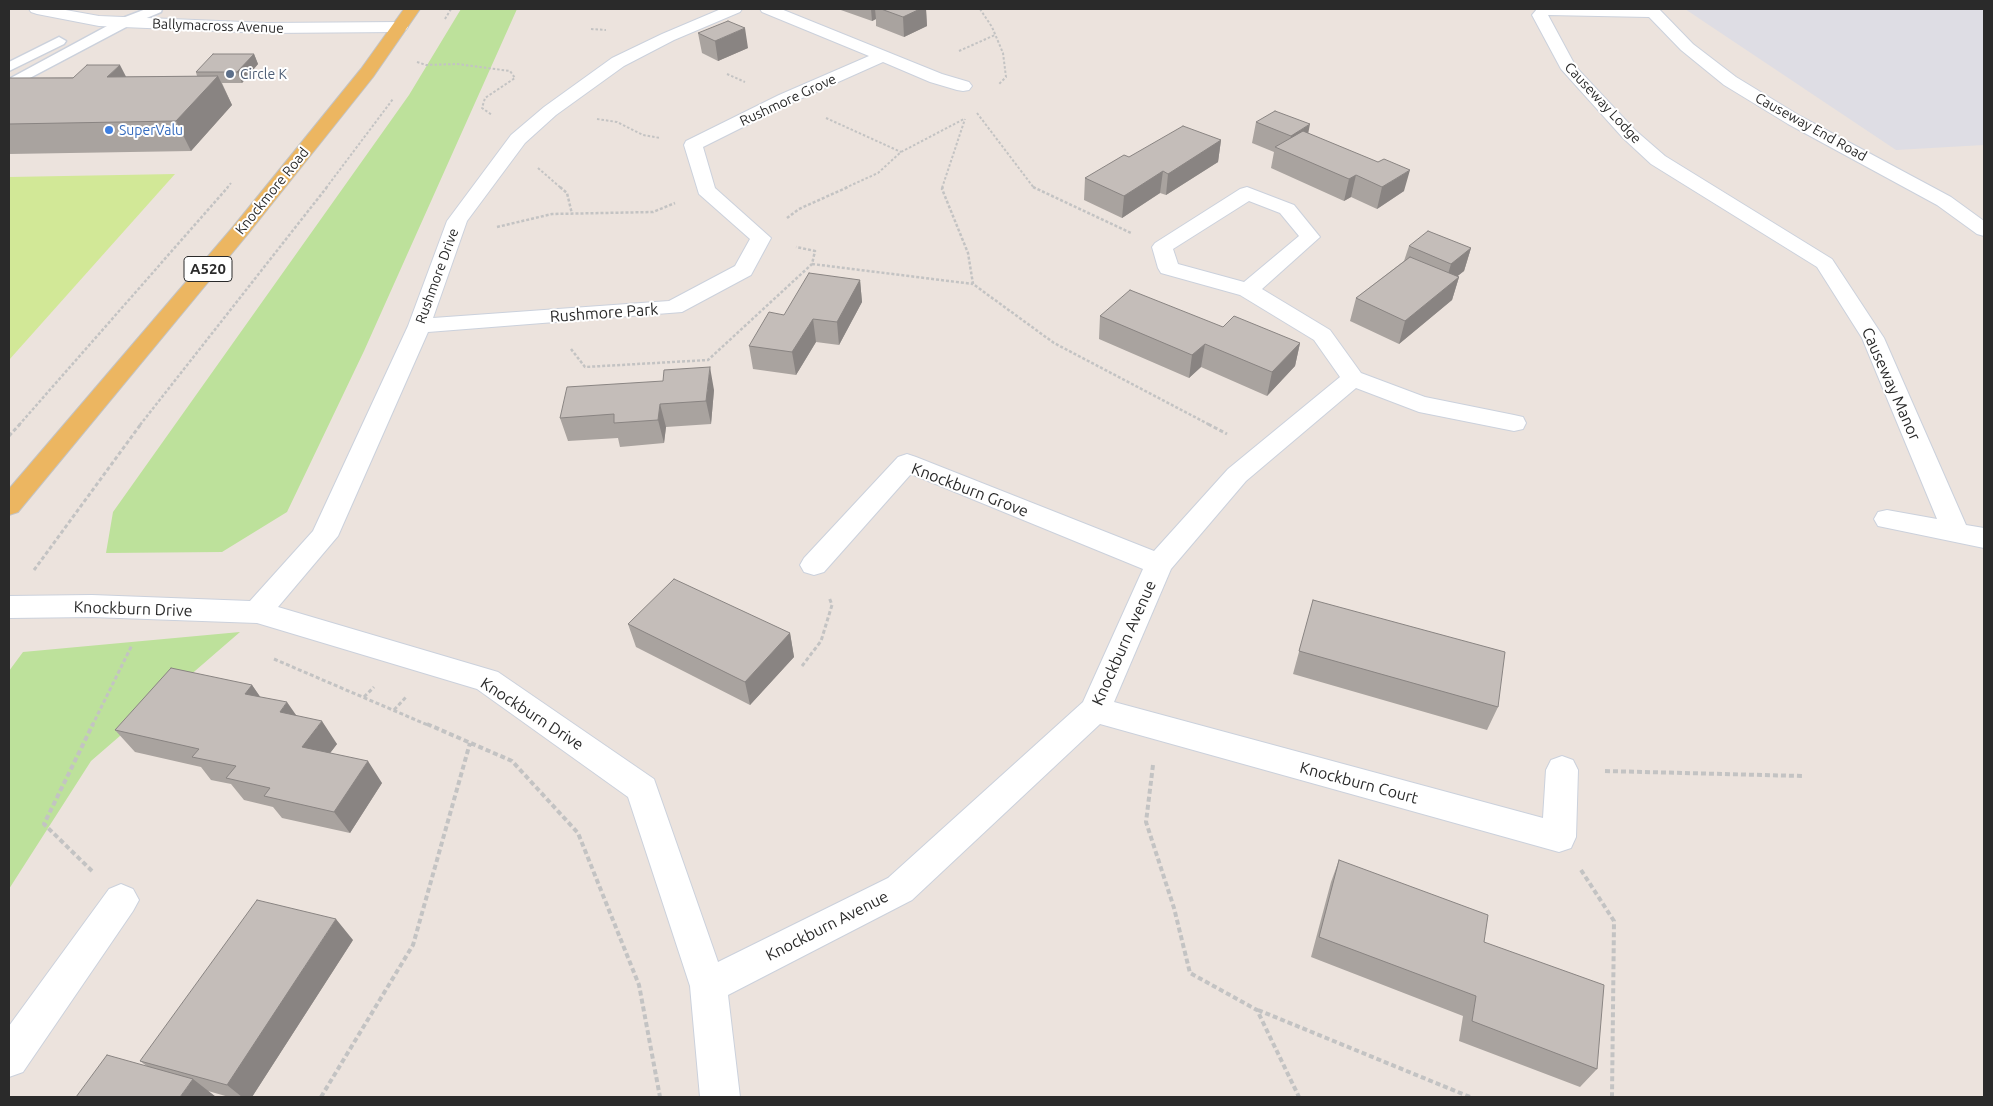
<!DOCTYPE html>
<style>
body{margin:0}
#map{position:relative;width:1993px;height:1106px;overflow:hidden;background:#ece3dd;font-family:Ubuntu,sans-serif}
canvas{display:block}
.frame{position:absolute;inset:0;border:10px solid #2a2a2a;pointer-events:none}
</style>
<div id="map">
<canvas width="1993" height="1106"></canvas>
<div class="frame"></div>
</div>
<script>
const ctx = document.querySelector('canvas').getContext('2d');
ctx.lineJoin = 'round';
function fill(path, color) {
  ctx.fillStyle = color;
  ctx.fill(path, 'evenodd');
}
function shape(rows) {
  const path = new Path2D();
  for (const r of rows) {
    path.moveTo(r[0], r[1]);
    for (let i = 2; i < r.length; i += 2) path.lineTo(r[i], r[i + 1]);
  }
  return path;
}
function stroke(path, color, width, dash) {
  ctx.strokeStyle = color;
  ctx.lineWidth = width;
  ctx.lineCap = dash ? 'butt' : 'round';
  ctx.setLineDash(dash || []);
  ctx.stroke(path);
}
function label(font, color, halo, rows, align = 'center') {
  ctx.font = font + ' Ubuntu,sans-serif';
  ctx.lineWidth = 4;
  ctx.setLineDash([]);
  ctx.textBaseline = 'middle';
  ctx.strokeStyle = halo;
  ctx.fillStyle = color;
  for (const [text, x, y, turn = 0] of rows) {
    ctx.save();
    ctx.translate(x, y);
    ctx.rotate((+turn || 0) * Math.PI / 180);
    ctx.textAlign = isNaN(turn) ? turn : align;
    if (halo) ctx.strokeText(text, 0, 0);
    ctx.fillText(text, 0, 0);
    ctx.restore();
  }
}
const industrial = shape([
 [1685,9,1984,9,1984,145,1896,150]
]);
const green = shape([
 [461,9,517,9,364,351,287,512,222,552,106,553,113,512,409,95],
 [240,632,91,761,9,889,9,671,23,652]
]);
const pitch = shape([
 [175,174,9,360,9,177]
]);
const pathFar3 = shape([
 [980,9,992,27,1003,53,1006,77,998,85],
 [445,19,451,9],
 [591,29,606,30],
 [959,51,995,35],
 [417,62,426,65,457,64,510,71,515,78,485,98,482,108,492,115],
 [727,74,745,82],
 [977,113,1034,188],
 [826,118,901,152],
 [597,119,617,122,643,135,660,138],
 [538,168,561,188],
 [227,188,231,183],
 [326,188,393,99],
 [845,188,878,173,901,152,964,119],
 [942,188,965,119]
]);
const pathFar2 = shape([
 [560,187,567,193,572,214],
 [943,187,942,189,968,253,973,284,1054,343,1210,425],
 [1033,187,1131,233],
 [787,218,799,209,848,187],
 [497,227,552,214,653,212,675,203],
 [812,264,973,284],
 [571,349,585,367,708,360,812,264,815,251,796,247],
 [19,425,228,187],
 [140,425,327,187]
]);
const pathFar1 = shape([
 [1208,424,1227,434],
 [9,436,20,424],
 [34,570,141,424],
 [274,659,430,726],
 [802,666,821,641,832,605,829,597],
 [364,697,374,687],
 [394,710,407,696],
 [92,726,132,645]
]);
const path = shape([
 [427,724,512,761,578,833,639,985,660,1097],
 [1153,765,1146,822,1174,908,1190,973,1257,1010,1299,1097],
 [1605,771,1802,776],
 [1581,870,1614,921,1612,1097],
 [92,871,44,824,93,724],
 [1258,1010,1470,1097],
 [321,1097,413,945,470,743]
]);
const lane = shape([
 [146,9,162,9,161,12,130,25,9,89,9,79,120,19,146,9],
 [59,37,66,41,64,44,9,71,9,62,59,37]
]);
const street = shape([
 [29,9,60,9,99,16,267,23,400,22,406,24,408,27,406,30,400,32,267,33,99,26,37,14,31,12,29,9],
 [721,9,742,9,740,12,674,40,624,66,556,115,525,143,467,221,433,318,669,301,735,266,750,239,699,194,684,145,686,141,779,95,869,56,762,12,760,9,781,9,942,74,969,82,972,86,969,90,963,91,957,90,930,82,883,62,791,103,703,147,715,188,771,238,751,275,682,312,428,332,338,536,278,607,498,672,654,779,718,962,888,878,1083,702,1143,569,911,474,824,572,814,575,804,572,800,565,804,558,898,457,907,454,916,457,1154,551,1228,469,1340,377,1314,340,1240,295,1161,273,1158,268,1152,247,1155,243,1240,189,1247,187,1294,205,1320,237,1262,289,1330,330,1361,373,1425,397,1514,415,1523,417,1526,423,1523,429,1514,431,1419,412,1356,388,1246,481,1171,569,1114,702,1543,818,1546,770,1551,760,1562,756,1573,760,1578,770,1576,837,1571,848,1559,852,1100,724,912,900,728,995,740,1097,700,1097,690,986,628,797,477,689,257,623,92,617,9,618,9,596,92,595,250,601,313,531,408,326,447,221,511,135,544,107,612,58,662,34,721,9],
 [1249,201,1280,213,1299,236,1244,282,1178,264,1173,249,1249,201],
 [1537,9,1659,9,1693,44,1736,77,1800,116,1951,197,1984,221,1984,236,1977,234,1937,205,1788,124,1724,85,1681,50,1649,17,1548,15,1576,67,1635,130,1665,156,1832,259,1884,338,1966,525,1984,528,1984,548,1878,526,1874,519,1878,512,1887,510,1937,519,1862,338,1817,267,1651,164,1623,138,1561,69,1532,15,1537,9],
 [121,884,133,889,139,900,133,911,23,1072,9,1077,9,1026,109,889,121,884]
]);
const primary = shape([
 [404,9,420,9,373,77,247,235,18,512,9,515,9,489,233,227,361,69,404,9]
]);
const wall = shape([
 [838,9,926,9,927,26,904,37,876,26,876,19,872,21],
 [698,33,748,48,718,61,702,53],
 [254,54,258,64,242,83,222,83,232,105,191,151,9,154,9,78,197,76,196,72],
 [1256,122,1308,133,1404,191,1377,209,1351,197,1344,201,1271,168,1274,152,1252,143],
 [1221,140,1218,162,1166,195,1160,193,1122,218,1084,200,1085,178,1129,157],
 [1409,246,1471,248,1464,271,1457,276,1459,277,1452,300,1399,344,1350,321,1356,298,1404,261],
 [860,280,862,302,839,345,816,342,796,375,753,369,749,346,784,315],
 [1100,316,1223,327,1300,343,1295,366,1267,396,1201,367,1189,378,1099,339],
 [714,390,711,424,666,427,664,443,620,447,618,438,568,441,560,418],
 [1313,600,1498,707,1487,730,1293,674],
 [628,624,790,633,794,657,750,705,636,647],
 [252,685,260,697,296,716,337,744,330,753,382,783,350,833,282,818,273,807,244,800,231,784,211,780,201,767,135,752,115,730],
 [1339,860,1484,942,1597,1069,1580,1087,1459,1041,1463,1016,1311,957,1331,882],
 [353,940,252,1097,229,1097,208,1091,216,1097,148,1067,140,1061]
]);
const shadedWall = shape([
 [871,9,875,9,876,19,872,21],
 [920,9,926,9,927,26,904,37,903,17],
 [745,28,748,48,718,61,715,41],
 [254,54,258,64,242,83,237,72],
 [120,65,135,94,107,77],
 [218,76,232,105,191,151,176,121],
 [1310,124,1306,145,1288,153,1291,136],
 [1221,140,1218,162,1166,195,1168,174],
 [1410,170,1404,191,1377,209,1382,187],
 [1163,171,1160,193,1122,218,1124,196],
 [1356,175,1351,197,1344,201,1349,179],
 [1471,248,1464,271,1444,287,1451,264],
 [1459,277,1452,300,1399,344,1405,321],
 [860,280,862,302,839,345,837,322],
 [813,319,816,342,796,375,792,352],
 [1300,343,1295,366,1267,396,1272,372],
 [1205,344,1201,367,1189,378,1192,355],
 [710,367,714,390,711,424,706,401],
 [660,404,666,427,664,443,658,420],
 [790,633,794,657,750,705,745,682],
 [252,685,268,708,245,694],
 [287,702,303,725,280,712],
 [322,721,337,744,318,769,302,747],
 [368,761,382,783,350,833,334,812],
 [336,919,353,940,252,1097,242,1097,227,1085],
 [193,1079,216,1097,180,1097]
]);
const building = shape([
 [881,9,920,9,903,17,881,9],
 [728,21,745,28,715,41,698,33,728,21],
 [213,54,254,54,237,72,196,72,213,54],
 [87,65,120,65,107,77,218,76,176,121,9,124,9,78,73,78,87,65],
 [1275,111,1310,124,1291,136,1256,122,1275,111],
 [1183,126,1221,140,1168,174,1163,171,1124,196,1085,178,1124,155,1129,157,1183,126],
 [1303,131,1378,162,1384,159,1410,170,1382,187,1356,175,1349,179,1275,147,1303,131],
 [1428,231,1471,248,1451,264,1409,246,1428,231],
 [1410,257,1459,277,1405,321,1356,298,1410,257],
 [809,273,860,280,837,322,813,319,792,352,749,346,769,312,784,315,809,273],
 [1130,290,1223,327,1234,316,1300,343,1272,372,1205,344,1192,355,1100,316,1130,290],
 [710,367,706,401,660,404,658,420,614,423,614,414,560,418,567,387,663,381,664,370,710,367],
 [674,579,790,633,745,682,628,624,674,579],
 [1313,600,1505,652,1498,707,1299,651,1313,600],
 [171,668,252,685,245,694,287,702,280,712,322,721,302,747,368,761,334,812,264,796,270,788,226,778,236,766,192,757,199,749,115,730,171,668],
 [1339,860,1488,915,1484,942,1604,985,1597,1069,1472,1021,1476,996,1319,937,1339,860],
 [257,900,336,919,227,1085,140,1061,257,900],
 [107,1055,193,1079,180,1097,76,1097,107,1055]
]);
const markers = [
 [230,74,5,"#5c6f8a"],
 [109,130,5,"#3f7fe0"]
];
const farStreetnames = [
 ["Ballymacross Avenue",218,26,2],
 ["Rushmore Grove",788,100,-25],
 ["Causeway Lodge",1603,103,47],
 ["Causeway End Road",1811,127,29],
 ["Knockmore Road",272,191,-51],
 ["Rushmore Drive",437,276,-70]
];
const farServicenames = [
 ["Circle K",240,74]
];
const farShopnames = [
 ["SuperValu",119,130]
];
const shields = [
 [208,269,48]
];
const shieldNames = [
 ["A520",208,269]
];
const streetNames = [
 ["Rushmore Park",604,313,-4],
 ["Causeway Manor",1891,384,66],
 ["Knockburn Grove",970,490,21],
 ["Knockburn Drive",133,609,2],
 ["Knockburn Avenue",1124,643,-66],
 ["Knockburn Drive",532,714,33],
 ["Knockburn Court",1359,783,15],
 ["Knockburn Avenue",827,926,-27]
];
fill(industrial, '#dedde4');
fill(green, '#bde19b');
fill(pitch, '#d2e897');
stroke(lane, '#cbd1dc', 3);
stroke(street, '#cbd1dc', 2);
stroke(primary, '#c3c3c3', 2);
stroke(pathFar3, '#c3c3c3', 2, [2.5, 2]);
stroke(pathFar2, '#c3c3c3', 2.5, [3, 2]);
stroke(pathFar1, '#c3c3c3', 3, [4, 2.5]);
stroke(path, '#c3c3c3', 4, [5, 3]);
fill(lane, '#fff');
fill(street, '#fff');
fill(primary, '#ecb661');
fill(wall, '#a9a39f');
fill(shadedWall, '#898482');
fill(building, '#c4bdb9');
stroke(building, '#898482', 1);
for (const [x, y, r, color] of markers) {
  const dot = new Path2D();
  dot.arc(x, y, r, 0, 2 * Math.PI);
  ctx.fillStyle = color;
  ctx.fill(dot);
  stroke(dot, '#fff', 2);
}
label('14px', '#2a2a2a', '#fff', farStreetnames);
label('14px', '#4e5e75', '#fff', farServicenames, 'left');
label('14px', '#366cbe', '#fff', farShopnames, 'left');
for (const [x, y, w] of shields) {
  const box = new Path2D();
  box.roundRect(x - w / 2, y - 12.5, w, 25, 4);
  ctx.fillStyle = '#fff';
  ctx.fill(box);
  stroke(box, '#2a2a2a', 1);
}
label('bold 15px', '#2a2a2a', null, shieldNames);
label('16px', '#2a2a2a', '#fff', streetNames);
</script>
